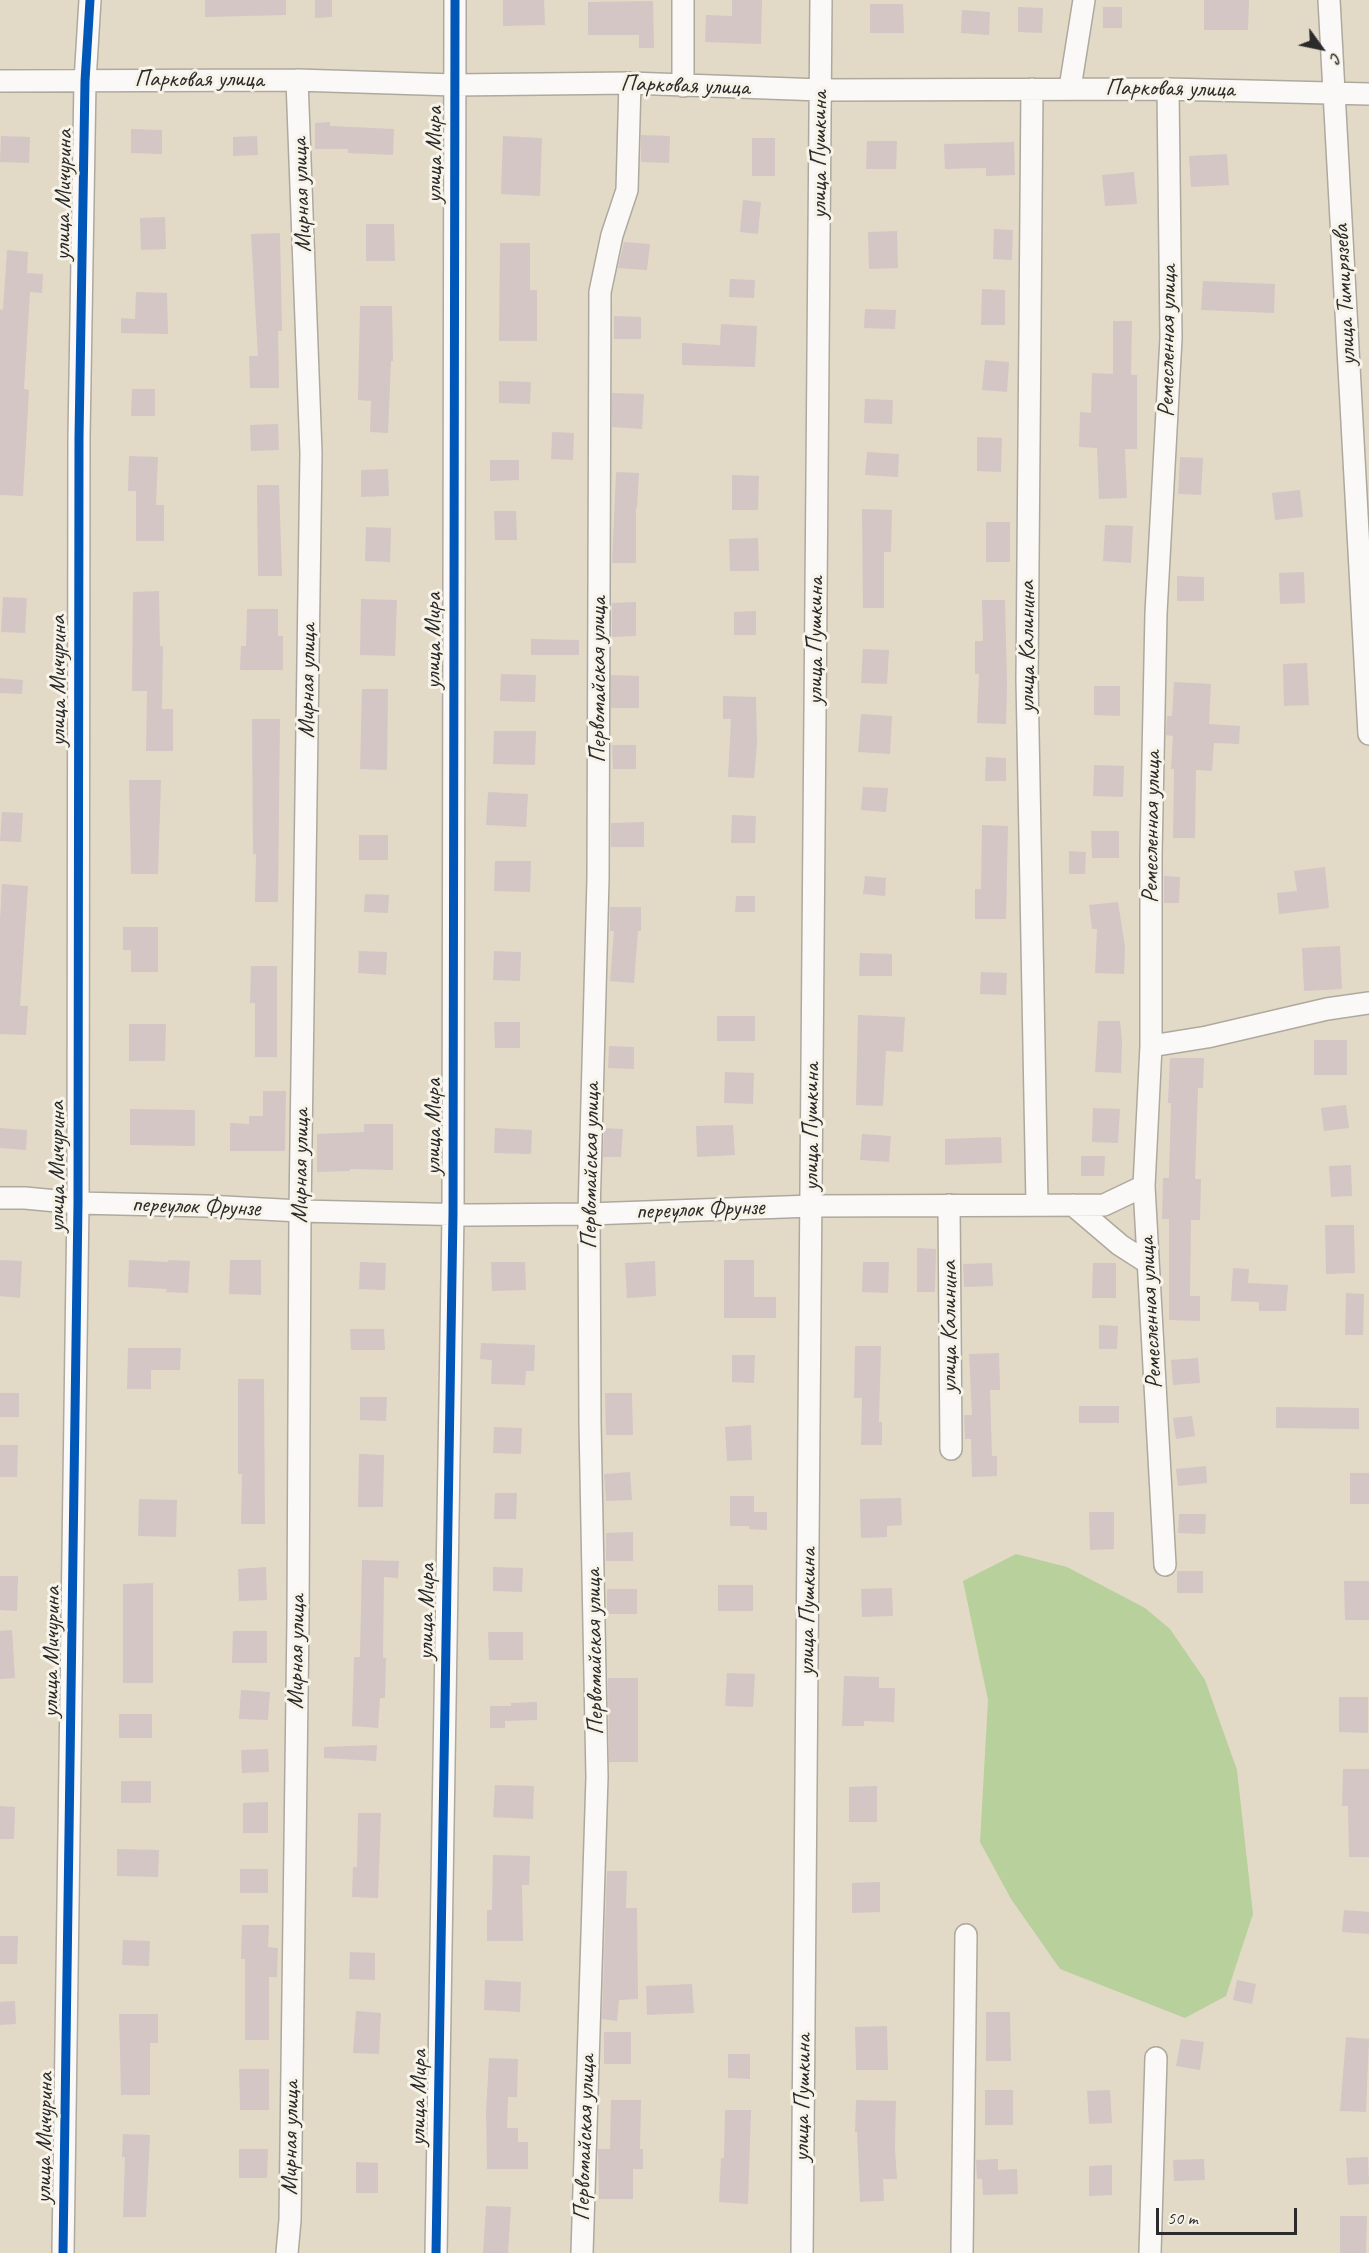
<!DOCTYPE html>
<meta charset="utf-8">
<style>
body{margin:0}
#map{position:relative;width:1369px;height:2253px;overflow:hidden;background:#e2dac7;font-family:Caveat,sans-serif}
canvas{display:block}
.north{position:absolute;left:1291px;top:18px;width:60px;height:60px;-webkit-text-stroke:4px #f7f3e8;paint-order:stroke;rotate:123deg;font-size:16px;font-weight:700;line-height:24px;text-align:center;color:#2b2b2b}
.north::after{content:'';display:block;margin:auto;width:21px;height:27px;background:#2b2b2b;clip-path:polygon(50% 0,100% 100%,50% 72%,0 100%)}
.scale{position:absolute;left:1156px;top:2208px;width:141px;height:27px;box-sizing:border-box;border:3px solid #2b2b2b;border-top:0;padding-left:8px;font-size:18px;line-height:21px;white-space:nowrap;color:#2b2b2b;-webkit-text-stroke:4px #f7f3e8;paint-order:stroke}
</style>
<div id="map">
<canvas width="1369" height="2253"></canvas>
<div class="north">С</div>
<div class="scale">50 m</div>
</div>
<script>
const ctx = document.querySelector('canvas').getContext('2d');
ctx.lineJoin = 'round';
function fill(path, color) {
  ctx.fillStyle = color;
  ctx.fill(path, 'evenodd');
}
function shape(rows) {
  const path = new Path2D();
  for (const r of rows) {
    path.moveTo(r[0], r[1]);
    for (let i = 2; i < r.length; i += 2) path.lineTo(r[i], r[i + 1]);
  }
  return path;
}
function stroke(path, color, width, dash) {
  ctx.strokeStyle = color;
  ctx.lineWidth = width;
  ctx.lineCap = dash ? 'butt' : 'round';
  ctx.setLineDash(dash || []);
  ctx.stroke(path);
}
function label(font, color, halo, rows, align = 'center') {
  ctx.font = font + ' Caveat,sans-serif';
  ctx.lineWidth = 6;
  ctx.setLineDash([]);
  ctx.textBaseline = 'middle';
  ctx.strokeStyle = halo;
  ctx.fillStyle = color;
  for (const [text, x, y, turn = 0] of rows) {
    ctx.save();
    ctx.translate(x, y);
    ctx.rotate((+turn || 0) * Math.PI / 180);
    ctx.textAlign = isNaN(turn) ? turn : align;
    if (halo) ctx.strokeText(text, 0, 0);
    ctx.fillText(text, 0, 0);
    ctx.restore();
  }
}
const green = shape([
 [1016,1554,1067,1567,1145,1608,1170,1629,1205,1680,1237,1770,1253,1914,1226,1996,1185,2018,1060,1969,1011,1899,980,1842,988,1700,963,1581]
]);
const building = shape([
 [205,0,286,0,286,15,205,17],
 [315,0,332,0,332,17,315,18],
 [503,0,544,0,545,25,503,26],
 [732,0,762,0,761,44,705,42,706,15,732,16],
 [1204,0,1249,0,1248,30,1204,30],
 [653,1,654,48,639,48,639,35,588,35,588,2],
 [870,4,903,4,904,33,870,33],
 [1018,7,1043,8,1042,33,1018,32],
 [1103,7,1122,7,1122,28,1103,28],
 [962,10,990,12,989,35,961,33],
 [330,122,330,126,394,129,393,155,348,153,348,149,315,149,315,123],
 [131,129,162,130,162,154,131,153],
 [641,135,670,136,669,163,641,162],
 [1,136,30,137,29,163,0,162],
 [257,136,258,155,233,156,233,137],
 [503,136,542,138,540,196,501,194],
 [752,138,775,138,775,176,752,176],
 [867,141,897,141,896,169,866,169],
 [1014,142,1015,175,986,176,986,168,945,169,944,144],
 [1227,154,1229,185,1191,187,1189,156],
 [1134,172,1137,204,1105,206,1102,175],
 [743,200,761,202,758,234,740,232],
 [165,217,166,249,141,250,140,218],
 [366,224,394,224,395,261,366,261],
 [994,229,1013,230,1012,260,993,259],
 [897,231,898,268,869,269,868,232],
 [280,233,282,331,278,331,279,388,250,388,249,356,258,356,251,234],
 [624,242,650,244,647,270,618,268],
 [500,243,530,243,530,290,537,290,537,341,499,341],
 [7,250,28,252,27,273,43,274,42,293,30,292,24,389,29,390,23,496,0,495,0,309,3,310],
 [730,279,755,280,754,298,729,297],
 [1203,281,1275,284,1274,313,1201,310],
 [982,289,1005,290,1005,325,981,325],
 [136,292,167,293,168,334,121,333,121,318,135,319],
 [360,306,392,306,393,361,391,361,388,433,370,432,371,401,358,400],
 [865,309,896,310,895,329,864,328],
 [614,316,641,317,641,339,614,339],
 [1113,321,1132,321,1131,375,1137,375,1137,449,1125,449,1127,498,1099,499,1097,448,1079,447,1080,412,1091,413,1092,373,1113,374],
 [721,324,757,326,755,367,682,365,682,343,720,345],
 [985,360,1009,362,1007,392,982,390],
 [499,381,531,382,530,404,499,403],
 [132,389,155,389,155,416,131,416],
 [612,393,644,394,642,429,612,427],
 [865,399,893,400,892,424,864,423],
 [278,424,279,450,251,451,250,425],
 [552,432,574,433,573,460,551,459],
 [977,437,1002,438,1001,472,977,471],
 [867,452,899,454,898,477,865,475],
 [129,456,158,457,156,505,164,505,164,541,136,541,136,491,128,491],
 [1180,457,1203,458,1201,495,1178,494],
 [490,460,519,460,519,480,490,481],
 [388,469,389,496,361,497,361,470],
 [616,472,639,473,637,508,636,507,636,563,612,563],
 [732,475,759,476,758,510,732,510],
 [257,485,279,485,282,576,258,576],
 [1300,490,1303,517,1275,520,1272,493],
 [862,509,892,510,891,552,884,552,884,608,863,608],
 [494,511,516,511,517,540,495,540],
 [986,522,1010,522,1010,562,986,562],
 [1105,525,1133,526,1131,563,1103,561],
 [366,527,391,528,390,562,365,561],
 [758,538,759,571,730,571,729,539],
 [1304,572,1305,603,1280,604,1279,573],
 [1177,576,1204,577,1204,601,1177,601],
 [159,591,160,646,163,646,162,709,173,709,173,751,146,751,147,691,132,691,133,592],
 [3,597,27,598,25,633,1,632],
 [361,599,397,600,395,656,360,655],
 [982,600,1005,600,1007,684,1006,724,977,723,979,674,975,674,975,641,983,641],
 [636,602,636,636,612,637,612,603],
 [247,609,278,609,278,636,283,636,283,670,240,670,241,646,246,646],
 [756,611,756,635,734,635,734,612],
 [531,639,579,640,579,655,531,655],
 [863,649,889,650,887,684,861,683],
 [1307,663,1309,705,1284,706,1283,664],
 [501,674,536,675,535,702,500,701],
 [611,675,639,676,639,708,611,708],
 [0,678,23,680,22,694,0,693],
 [1174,682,1211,684,1209,724,1240,726,1239,744,1214,743,1212,771,1196,770,1195,838,1173,838,1174,769,1171,769,1173,736,1166,735,1167,716,1172,716],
 [1094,686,1120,686,1120,716,1094,715],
 [362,689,388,689,387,770,360,769],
 [723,696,756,697,757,744,754,778,728,777,731,719,723,719],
 [861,714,892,716,890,754,858,752],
 [252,719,280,719,278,902,255,902,256,854,253,854],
 [494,731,536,731,535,765,493,764],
 [612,745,636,745,636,769,613,769],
 [986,757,1006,758,1006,781,985,781],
 [1094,765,1124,766,1123,797,1093,796],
 [129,780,161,780,158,874,131,874],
 [863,787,888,788,886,812,861,810],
 [488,792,528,794,526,827,486,825],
 [2,812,23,813,21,842,0,841],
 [732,815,756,816,755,843,731,843],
 [644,822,644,847,611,847,611,823],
 [982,825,1008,826,1006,919,975,919,975,889,981,889],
 [1091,831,1119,831,1119,858,1092,858],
 [359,835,388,835,388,860,359,860],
 [1069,851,1086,852,1085,874,1069,874],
 [495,861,531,861,530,892,494,891],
 [1325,867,1329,908,1279,914,1277,893,1297,891,1294,871],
 [865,876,886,878,885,896,863,894],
 [1164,876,1180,877,1179,903,1164,903],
 [2,884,28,886,20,1006,28,1006,26,1035,0,1034,0,921],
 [365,894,389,895,388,913,364,912],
 [736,896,755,896,755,912,735,912],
 [1118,902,1125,947,1124,974,1095,973,1097,929,1092,929,1089,905],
 [610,907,641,907,641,931,638,931,634,983,610,981,614,931,610,931],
 [123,927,158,927,158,972,131,972,131,950,123,950],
 [1340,946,1342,989,1304,991,1302,948],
 [359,951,387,952,386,975,358,973],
 [494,951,521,952,520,981,493,980],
 [860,953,892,954,892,976,859,976],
 [251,966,277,966,277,1057,255,1057,255,1003,250,1003],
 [981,972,1007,973,1006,995,980,994],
 [858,1015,905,1017,903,1052,886,1051,883,1106,856,1105],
 [717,1016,755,1016,755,1041,717,1041],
 [1098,1021,1120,1021,1122,1042,1121,1073,1095,1072],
 [494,1022,520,1022,520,1048,495,1048],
 [129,1024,166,1024,165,1061,129,1061],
 [1314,1040,1347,1040,1347,1075,1314,1075],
 [609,1046,634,1047,634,1069,608,1068],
 [1170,1058,1204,1058,1203,1088,1198,1088,1195,1179,1201,1179,1200,1220,1191,1220,1190,1296,1200,1296,1200,1321,1169,1320,1169,1219,1162,1219,1163,1178,1169,1178,1171,1103,1168,1103],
 [725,1072,754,1073,753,1104,724,1103],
 [263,1091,286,1091,285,1151,230,1151,230,1123,249,1124,249,1116,263,1116],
 [1346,1105,1349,1128,1324,1131,1321,1108],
 [1093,1108,1120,1109,1118,1143,1092,1142],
 [130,1109,195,1110,195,1146,130,1145],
 [364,1124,393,1124,393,1170,350,1169,350,1171,317,1172,317,1134,364,1132],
 [733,1125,735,1155,697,1157,696,1126],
 [0,1128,27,1130,26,1150,0,1148],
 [495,1128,532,1130,531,1154,494,1153],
 [604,1128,623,1129,621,1157,603,1157],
 [862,1134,891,1136,889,1162,860,1160],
 [1001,1137,1002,1163,945,1165,945,1139],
 [1081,1156,1105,1156,1104,1176,1081,1176],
 [1351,1165,1352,1196,1331,1197,1329,1166],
 [1325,1225,1354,1225,1355,1273,1326,1274],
 [917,1248,936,1249,935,1292,917,1292],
 [0,1260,22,1261,20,1298,0,1296],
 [129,1260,168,1262,168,1260,190,1261,188,1293,166,1292,167,1289,128,1287],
 [230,1260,261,1260,261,1295,229,1294],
 [724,1260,754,1260,754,1297,776,1297,776,1318,724,1318],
 [655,1261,656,1296,627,1298,625,1263],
 [360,1262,386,1263,385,1290,359,1289],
 [491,1262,525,1262,526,1290,492,1291],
 [863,1262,889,1262,888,1293,862,1292],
 [992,1263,993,1286,964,1287,963,1264],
 [1093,1263,1116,1263,1116,1298,1092,1298],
 [1233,1268,1249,1269,1248,1283,1288,1285,1286,1311,1259,1311,1259,1302,1231,1301],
 [1346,1293,1364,1294,1363,1335,1345,1335],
 [1099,1325,1118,1326,1117,1349,1099,1349],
 [350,1329,384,1329,385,1350,351,1350],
 [481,1343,535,1345,534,1371,526,1371,525,1385,491,1384,492,1360,480,1359],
 [855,1346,881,1346,879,1422,882,1422,882,1445,861,1445,862,1398,854,1398],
 [128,1348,181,1348,180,1370,151,1370,151,1389,127,1389],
 [999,1353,1000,1390,990,1390,992,1456,997,1456,997,1476,972,1477,971,1439,965,1439,964,1415,972,1415,969,1354],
 [732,1355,755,1355,754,1383,732,1382],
 [1198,1358,1200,1383,1173,1385,1171,1360],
 [238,1379,264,1379,265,1524,241,1524,242,1474,238,1474],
 [0,1393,19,1393,19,1417,0,1417],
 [605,1393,632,1393,633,1435,606,1435],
 [360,1397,387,1397,386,1421,360,1420],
 [1079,1406,1119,1406,1119,1423,1079,1423],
 [1276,1407,1359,1408,1359,1429,1276,1428],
 [1192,1416,1195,1436,1176,1439,1173,1418],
 [751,1425,752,1460,727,1461,725,1427],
 [494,1427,522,1428,521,1454,493,1453],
 [0,1445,18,1445,17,1477,0,1477],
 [359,1454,384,1455,383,1507,358,1507],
 [1206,1466,1207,1483,1178,1486,1176,1469],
 [630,1472,632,1500,606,1501,604,1474],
 [1350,1473,1369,1473,1369,1504,1350,1504],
 [495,1493,517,1493,516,1519,494,1519],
 [730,1496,754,1496,754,1512,767,1512,767,1530,749,1529,749,1526,730,1526],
 [901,1498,902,1525,887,1526,887,1537,861,1538,860,1499],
 [139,1499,177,1500,176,1537,138,1536],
 [1089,1512,1114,1512,1114,1549,1090,1550],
 [1179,1514,1206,1514,1205,1534,1178,1533],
 [633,1532,633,1561,606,1561,606,1533],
 [362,1560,399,1561,398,1578,384,1577,383,1658,386,1658,385,1698,380,1698,378,1728,352,1726,354,1657,360,1657],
 [266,1567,267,1600,239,1601,238,1569],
 [493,1567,523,1568,522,1592,493,1591],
 [1177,1571,1203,1571,1203,1593,1177,1593],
 [0,1576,18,1576,17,1611,0,1610],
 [1344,1581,1369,1581,1369,1620,1345,1620],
 [153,1583,153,1683,123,1683,123,1584],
 [718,1585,753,1585,753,1611,718,1611],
 [892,1588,893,1616,862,1617,861,1589],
 [607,1589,637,1589,637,1614,607,1614],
 [12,1630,15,1678,0,1679,0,1631],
 [233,1631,267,1631,267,1663,232,1663],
 [488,1632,523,1632,523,1660,489,1660],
 [727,1673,755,1674,753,1707,725,1706],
 [844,1676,879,1677,879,1688,895,1688,894,1722,864,1721,864,1726,842,1726],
 [608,1678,638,1678,638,1762,609,1762],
 [241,1690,270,1692,268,1720,239,1719],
 [1339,1697,1368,1697,1368,1733,1339,1732],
 [537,1702,537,1720,505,1721,505,1728,490,1728,490,1706,511,1706,511,1703],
 [119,1714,152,1714,152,1738,119,1738],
 [377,1745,376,1761,324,1758,324,1747],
 [268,1749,269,1772,242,1773,241,1750],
 [1343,1769,1369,1769,1369,1857,1349,1857,1348,1806,1342,1806],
 [121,1781,151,1781,151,1803,121,1803],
 [495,1785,534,1786,533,1819,493,1817],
 [877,1786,877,1822,849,1822,849,1787],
 [268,1802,268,1833,243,1833,243,1803],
 [0,1806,15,1807,14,1839,0,1839],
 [358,1813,381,1813,378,1898,352,1897,353,1867,357,1867],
 [117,1849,159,1850,158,1877,117,1876],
 [493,1855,530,1856,529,1885,522,1885,523,1941,487,1941,487,1910,492,1910],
 [240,1869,268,1869,268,1893,240,1893],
 [607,1871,627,1871,626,1908,637,1908,638,1999,619,2000,617,2021,602,2019],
 [880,1882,880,1912,852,1913,852,1883],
 [1344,1910,1369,1912,1369,1934,1342,1932],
 [242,1925,269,1925,268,1947,278,1948,277,1977,269,1977,269,2040,245,2040,245,1959,241,1959],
 [0,1936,18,1936,17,1964,0,1964],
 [123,1940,150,1941,149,1966,122,1965],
 [350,1952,375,1953,375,1980,349,1979],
 [485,1980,521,1982,520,2012,484,2010],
 [1237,1980,1256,1984,1252,2004,1233,2000],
 [692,1984,694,2013,647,2015,646,1986],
 [15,2001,16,2024,0,2025,0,2002],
 [356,2011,381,2013,379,2054,353,2053],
 [986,2012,1010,2012,1011,2061,986,2061],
 [119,2014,158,2014,158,2043,150,2043,150,2095,121,2095],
 [887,2026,888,2070,856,2070,855,2027],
 [604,2032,631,2032,631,2064,604,2064],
 [1346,2037,1369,2039,1366,2112,1340,2111],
 [1181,2039,1204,2042,1200,2070,1176,2066],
 [728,2054,750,2054,750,2079,728,2078],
 [489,2058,518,2059,517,2097,508,2097,507,2128,518,2128,518,2142,528,2142,528,2169,487,2169,486,2112],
 [239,2069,269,2069,269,2110,240,2110],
 [985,2090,1013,2090,1013,2125,985,2125],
 [1110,2090,1112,2123,1089,2124,1087,2091],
 [611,2100,641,2100,640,2149,643,2149,643,2169,633,2169,633,2199,599,2199,598,2149,610,2149],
 [856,2100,896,2101,895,2148,897,2179,883,2179,884,2201,860,2202,857,2132,855,2132],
 [725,2110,751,2110,748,2204,719,2202,721,2158,724,2158],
 [123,2134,150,2135,146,2217,123,2217,125,2157,122,2157],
 [239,2149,268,2149,267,2178,239,2178],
 [1368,2157,1369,2184,1348,2185,1346,2158],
 [998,2159,998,2170,1017,2169,1018,2194,983,2195,982,2179,977,2179,976,2160],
 [1204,2159,1205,2180,1174,2181,1173,2160],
 [356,2162,378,2163,378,2193,356,2193],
 [1112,2165,1112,2195,1089,2196,1089,2166],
 [486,2206,511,2207,508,2253,483,2253],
 [1340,2216,1367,2216,1366,2253,1340,2253]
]);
const minor = shape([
 [1329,0,1369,734],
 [0,81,297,80,454,85,630,83,821,90,1168,89,1369,94],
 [683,86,683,0],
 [1070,88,1084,0],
 [1032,89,1027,679,1037,1204],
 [1151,1046,1207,1037,1327,1009,1369,1003],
 [0,1198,25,1198,78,1203,206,1206,300,1211,473,1215,589,1214,812,1206,1104,1205,1144,1186],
 [949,1205,951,1449],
 [1073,1205,1120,1245,1148,1263],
 [1165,1565,1144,1186,1151,1046,1151,854,1156,613,1171,338,1168,89],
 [63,2253,78,1203,79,437,85,81,90,0],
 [287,2253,290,2220,298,1619,300,1211,311,453,297,80],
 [436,2253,453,1214,455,0],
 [582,2253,597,1777,590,1423,589,1214,598,879,600,292,612,235,627,190,630,83],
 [802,2253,821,0],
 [962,2253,966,1935],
 [1150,2253,1156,2058]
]);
const cycleway = shape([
 [63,2253,78,1203,79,437,85,81,90,0],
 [436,2253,453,1214,455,0]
]);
const streetNames = [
 ["Парковая улица",199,80],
 ["Парковая улица",685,86,2],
 ["Парковая улица",1170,89,1],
 ["улица Мира",435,155,-90],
 ["улица Пушкина",820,155,-90],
 ["улица Мичурина",64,195,-89],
 ["Мирная улица",302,195,-92],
 ["улица Тимирязева",1345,295,-93],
 ["Ремесленная улица",1168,341,-89],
 ["улица Мира",434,641,-90],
 ["улица Пушкина",816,641,-90],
 ["улица Калинина",1028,647,-90],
 ["Первомайская улица",599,680,-90],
 ["улица Мичурина",59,681,-90],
 ["Мирная улица",308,681,-89],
 ["Ремесленная улица",1152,827,-89],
 ["улица Мира",434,1127,-90],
 ["улица Пушкина",812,1127,-90],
 ["Мирная улица",301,1166,-89],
 ["Первомайская улица",591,1166,-89],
 ["улица Мичурина",58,1167,-90],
 ["переулок Фрунзе",196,1207,2],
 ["переулок Фрунзе",700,1210,-2],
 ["Ремесленная улица",1151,1313,-93],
 ["улица Калинина",950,1327,-90],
 ["улица Мира",427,1612,-89],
 ["улица Пушкина",808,1612,-89],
 ["улица Мичурина",52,1652,-89],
 ["Мирная улица",297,1652,-89],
 ["Первомайская улица",595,1652,-91],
 ["улица Мира",419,2098,-89],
 ["улица Пушкина",803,2098,-89],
 ["улица Мичурина",45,2138,-89],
 ["Мирная улица",291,2138,-89],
 ["Первомайская улица",585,2138,-88]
];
fill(green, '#b8d09c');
fill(building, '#d3c6c5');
stroke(minor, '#aea99e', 24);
stroke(minor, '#fbf9f7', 21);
stroke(cycleway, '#0057b8', 9);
label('24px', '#2b2b2b', '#f7f3e8', streetNames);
</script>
